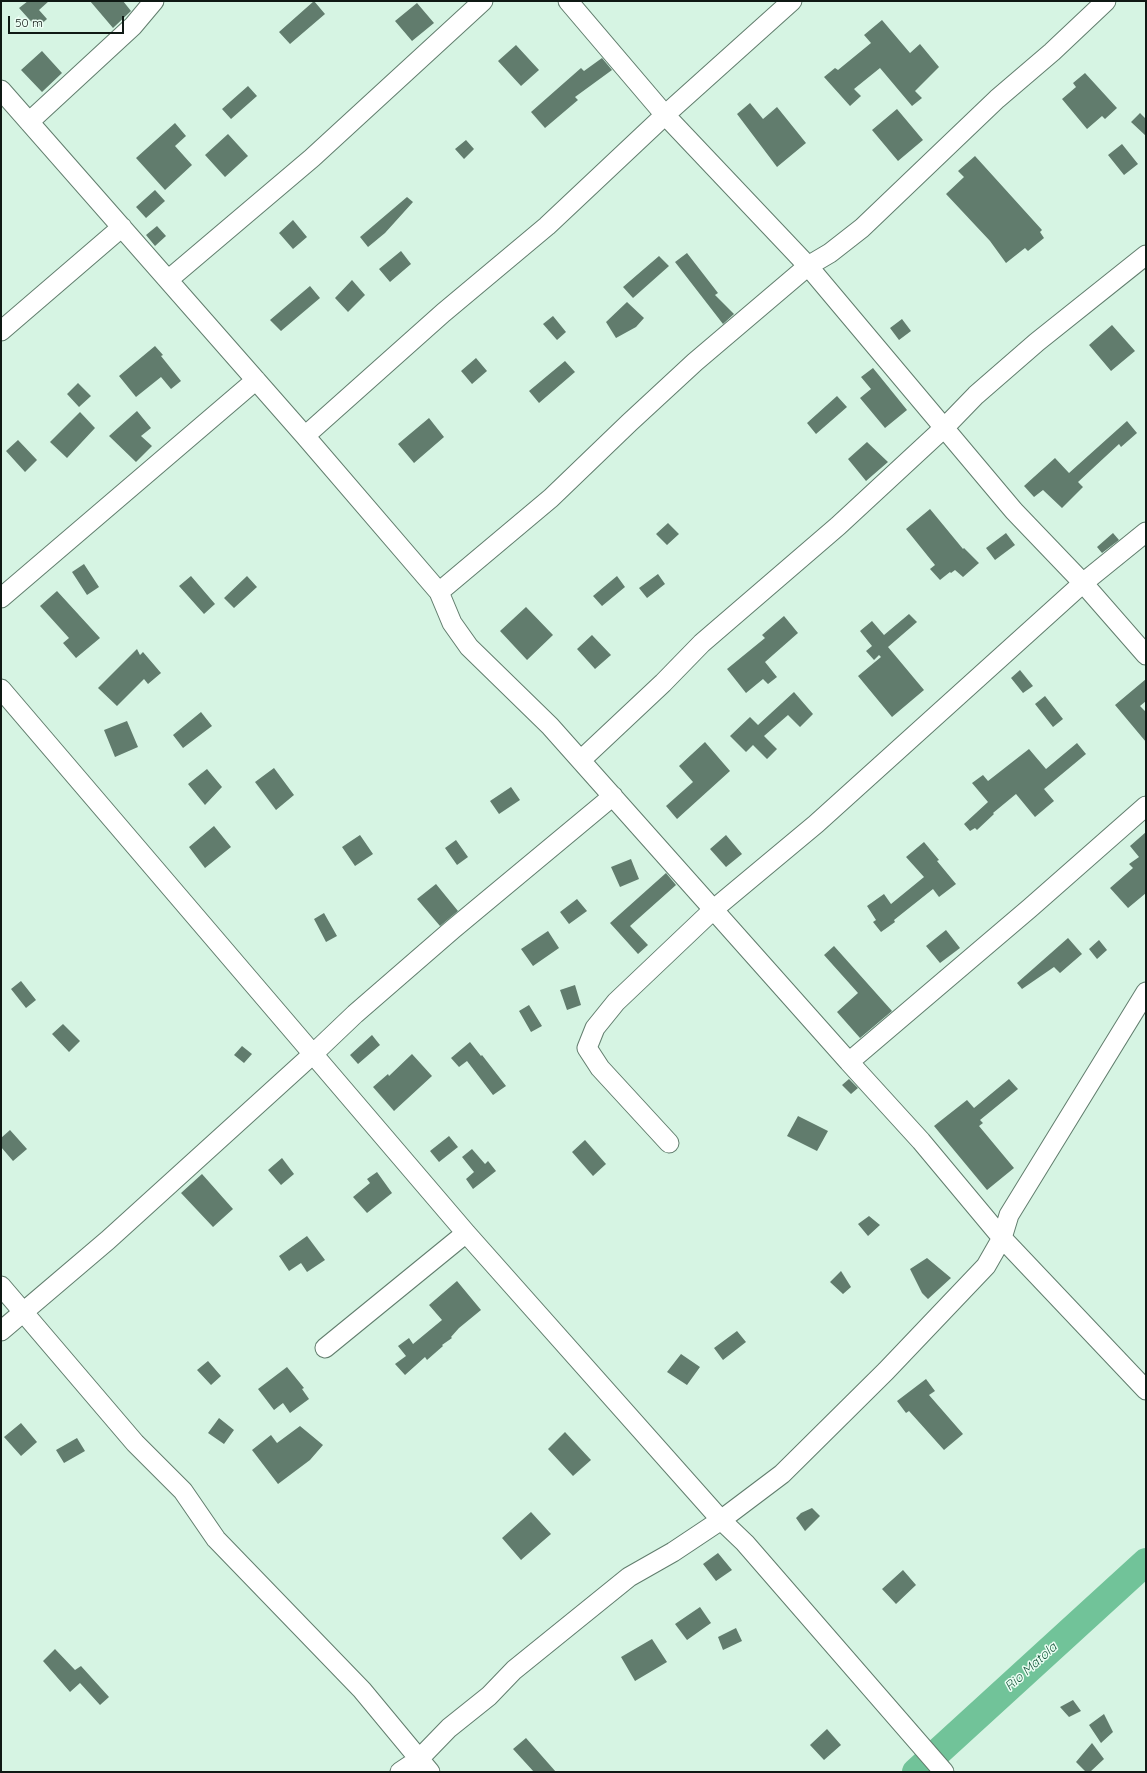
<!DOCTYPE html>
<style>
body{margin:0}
#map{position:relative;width:1147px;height:1773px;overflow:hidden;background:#d6f4e3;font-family:Quicksand,sans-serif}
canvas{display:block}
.frame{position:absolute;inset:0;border:2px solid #0f1914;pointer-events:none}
.scale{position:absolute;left:8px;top:16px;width:116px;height:18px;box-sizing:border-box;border:2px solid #0f1914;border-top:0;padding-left:5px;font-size:12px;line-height:14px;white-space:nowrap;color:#0f1914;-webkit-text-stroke:3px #ecfef4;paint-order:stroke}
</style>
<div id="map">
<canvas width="1147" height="1773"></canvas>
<div class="frame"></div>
<div class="scale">50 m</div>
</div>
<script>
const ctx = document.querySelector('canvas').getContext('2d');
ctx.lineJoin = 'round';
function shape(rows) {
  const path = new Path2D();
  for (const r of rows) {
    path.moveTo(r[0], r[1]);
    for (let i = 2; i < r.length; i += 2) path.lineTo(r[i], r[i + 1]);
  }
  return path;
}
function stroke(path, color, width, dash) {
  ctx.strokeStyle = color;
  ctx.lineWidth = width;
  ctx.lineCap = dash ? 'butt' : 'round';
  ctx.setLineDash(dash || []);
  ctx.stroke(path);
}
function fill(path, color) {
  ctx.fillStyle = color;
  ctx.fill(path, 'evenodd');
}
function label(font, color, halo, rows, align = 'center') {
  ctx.font = font + ' Quicksand,sans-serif';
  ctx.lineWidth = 3;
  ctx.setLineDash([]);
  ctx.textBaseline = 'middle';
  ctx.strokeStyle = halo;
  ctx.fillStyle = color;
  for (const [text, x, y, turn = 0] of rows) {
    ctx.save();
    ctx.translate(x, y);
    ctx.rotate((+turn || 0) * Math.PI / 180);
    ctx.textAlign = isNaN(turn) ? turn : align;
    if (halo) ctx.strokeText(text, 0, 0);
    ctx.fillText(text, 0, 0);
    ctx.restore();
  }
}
const river = shape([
 [916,1772,1146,1562]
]);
const building = shape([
 [28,1,49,1,39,10,47,19,37,28,19,8],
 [90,1,123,1,131,11,113,28],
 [314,1,325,14,290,44,279,32],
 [417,3,434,23,412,41,395,21],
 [882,20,910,53,920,44,939,67,915,91,922,98,912,106,880,68,854,89,861,96,850,106,824,77,835,68,838,70,871,43,864,35],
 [516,45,539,70,521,86,498,61],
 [42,51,62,73,42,92,21,70],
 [602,58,612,70,575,97,578,100,545,128,531,112,581,68,584,71],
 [1085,73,1117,108,1105,119,1102,116,1087,129,1062,99,1076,87,1073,83],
 [248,86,257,96,231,119,222,109],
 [750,103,763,119,777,107,806,143,777,167,737,114],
 [897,109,923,140,898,161,872,130],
 [1140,113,1146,119,1146,136,1131,122],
 [175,123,186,136,175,146,192,165,165,190,136,158],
 [228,134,248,156,225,177,205,155],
 [466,140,474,149,464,159,455,149],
 [1122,144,1138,164,1124,175,1108,155],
 [975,156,1042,230,1040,232,1044,238,1028,251,1025,248,1006,263,990,241,946,194,964,177,958,171],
 [155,190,165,201,146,218,136,207],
 [407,197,413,202,385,233,368,247,360,237],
 [293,220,307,237,293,249,279,233],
 [157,226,166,236,155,246,146,235],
 [401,251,411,264,390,282,379,269],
 [687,253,718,293,715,295,734,314,723,324,675,262],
 [659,256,669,266,633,298,623,287],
 [352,280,365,295,348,312,335,298],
 [310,286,320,298,281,331,270,320],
 [627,302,644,318,636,327,616,338,606,322],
 [553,316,566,332,557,340,543,324],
 [902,319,911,331,899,340,890,328],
 [1112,325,1135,351,1111,371,1089,345],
 [155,346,163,355,161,356,181,381,171,389,161,377,136,397,119,376],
 [476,358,487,371,472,384,461,371],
 [565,361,575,372,539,403,529,391],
 [873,368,907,410,885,428,860,398,871,389,861,377],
 [78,383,91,396,79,407,67,394],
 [837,396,847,407,816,434,807,423],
 [137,411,151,428,141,436,152,446,136,462,109,436],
 [80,412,95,428,67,458,50,442],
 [429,418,444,437,414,463,398,444],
 [1127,421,1137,433,1121,447,1119,444,1078,482,1083,487,1062,508,1043,490,1034,497,1024,486,1055,458,1069,473],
 [18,440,37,460,25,472,6,451],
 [867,442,888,462,866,481,848,459],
 [930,509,963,549,964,548,979,563,963,577,955,570,951,573,950,572,940,580,930,569,935,565,906,529],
 [668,523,679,534,667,545,656,534],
 [1006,533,1015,545,995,560,986,548],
 [1113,533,1119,540,1102,553,1097,547],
 [84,564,99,587,87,595,72,572],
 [658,574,665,584,647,598,639,588],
 [191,576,215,604,204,614,179,586],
 [247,576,257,587,234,608,224,598],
 [617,576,625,587,602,606,593,596],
 [57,591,100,638,76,658,63,643,69,638,40,606],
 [526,607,553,635,527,660,500,631],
 [909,614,917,622,888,647,924,690,892,717,858,676,881,657,879,655,874,660,866,651,872,646,860,631,872,621,884,635],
 [784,616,798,633,765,662,777,677,768,684,763,679,746,693,727,669,765,638,762,635],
 [592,635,611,655,595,669,577,649],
 [137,649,140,655,143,652,161,673,148,684,144,679,117,706,98,688],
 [1020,670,1033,686,1023,693,1011,678],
 [1146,679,1146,701,1140,706,1146,712,1146,742,1115,705],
 [794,692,813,714,800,727,788,715,764,736,777,749,767,759,753,745,746,752,730,736,750,717,758,725],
 [1045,696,1063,719,1053,727,1035,704],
 [201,712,212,726,183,748,173,735],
 [127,721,138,747,115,757,104,730],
 [705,742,730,771,677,819,666,806,693,782,679,766],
 [1077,743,1086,754,1044,789,1054,801,1035,817,1016,794,993,813,994,814,977,830,975,828,970,831,964,824,988,802,972,783,983,775,988,781,1029,749,1046,769],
 [274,768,294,795,276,810,255,782],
 [207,769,222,787,205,805,188,784],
 [511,787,520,800,499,814,490,801],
 [214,826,231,847,205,868,189,847],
 [1146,832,1146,893,1128,908,1110,888,1133,868,1129,864,1139,857,1130,846],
 [360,835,373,854,355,866,342,847],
 [726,835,742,854,726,867,710,849],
 [456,840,468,857,457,865,445,848],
 [924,842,939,860,937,861,956,884,939,897,933,889,894,920,895,922,881,932,873,922,876,920,867,906,884,894,891,904,924,877,906,857],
 [631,859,639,879,620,887,611,867],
 [666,873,676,885,630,926,648,945,638,954,610,923],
 [436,884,458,911,440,926,417,899],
 [577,899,587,911,569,924,560,912],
 [324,913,337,936,326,942,314,919],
 [946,930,960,948,940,963,926,946],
 [548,931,559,948,533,966,521,949],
 [1068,938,1082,954,1060,973,1054,967,1022,989,1017,983],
 [1099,940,1107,950,1097,959,1089,949],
 [834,946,892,1011,860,1038,837,1012,858,993,824,955],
 [21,981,36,1000,26,1008,11,989],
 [575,985,581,1005,567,1010,560,990],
 [529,1005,542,1026,531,1032,519,1011],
 [63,1024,80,1041,69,1052,52,1034],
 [372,1035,380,1045,358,1064,350,1055],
 [470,1042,481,1056,482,1055,506,1086,493,1095,467,1061,459,1067,451,1058],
 [242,1046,252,1054,244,1063,234,1055],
 [412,1054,432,1076,394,1111,373,1087,388,1074,389,1076],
 [849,1079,858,1088,851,1094,842,1085],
 [1009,1079,1018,1089,980,1120,983,1123,979,1126,1014,1168,987,1190,934,1126,967,1100,974,1108],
 [798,1116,828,1131,817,1151,787,1136],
 [10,1130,27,1149,13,1161,1,1147,1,1138],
 [449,1136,458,1147,439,1162,430,1151],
 [585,1140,606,1164,593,1176,572,1152],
 [472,1149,485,1164,488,1161,496,1171,473,1189,466,1179,474,1172,462,1157],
 [282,1158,294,1174,281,1185,268,1170],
 [377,1172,392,1193,367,1213,353,1197,370,1183,367,1179],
 [202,1174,233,1209,213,1227,181,1193],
 [869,1216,880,1225,868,1236,858,1224],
 [307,1236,325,1260,307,1272,301,1263,289,1271,279,1256],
 [927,1258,951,1278,928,1299,922,1293,910,1269],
 [841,1271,851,1287,843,1294,830,1282],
 [457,1281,481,1310,459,1328,451,1337,452,1338,442,1345,443,1346,427,1360,425,1357,405,1375,395,1364,406,1356,398,1346,409,1338,413,1344,442,1320,429,1305],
 [737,1331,746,1342,723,1360,714,1348],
 [681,1354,700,1367,687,1385,667,1372],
 [208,1361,221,1376,211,1385,197,1370],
 [287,1367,304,1388,302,1389,309,1399,290,1413,283,1403,274,1410,258,1389],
 [926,1379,935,1391,929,1395,963,1434,944,1450,909,1411,906,1413,897,1401],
 [219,1418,234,1430,224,1444,208,1433],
 [21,1423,37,1442,21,1456,4,1437],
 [300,1426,323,1445,310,1460,278,1484,252,1450,271,1435,277,1443],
 [565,1432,591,1460,573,1476,548,1449],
 [77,1438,85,1451,64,1463,56,1450],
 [812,1508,820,1516,805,1531,796,1518,801,1513],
 [531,1512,551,1534,521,1560,502,1538],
 [718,1553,732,1570,716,1581,703,1564],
 [903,1570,916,1585,896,1604,882,1589],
 [700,1607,711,1623,687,1640,675,1624],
 [736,1628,742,1641,723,1650,718,1637],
 [652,1639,667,1662,635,1681,621,1657],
 [55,1649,75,1670,81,1666,109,1697,100,1705,80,1683,70,1692,43,1661],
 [1073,1700,1081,1711,1069,1717,1060,1707],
 [1104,1714,1113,1732,1101,1743,1089,1725],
 [827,1729,841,1745,824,1760,810,1745],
 [526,1738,556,1772,534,1772,513,1749],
 [1092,1743,1104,1759,1090,1772,1086,1772,1076,1762]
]);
const street = shape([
 [568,1,665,115,808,266,1014,511,1083,583,1146,655],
 [1,90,305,436,439,592,452,623,469,647,550,726,849,1062,1030,908,1146,806],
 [29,122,133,26,154,1],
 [168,280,312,158,483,1],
 [1,331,122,227],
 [305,436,443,313,547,226,665,115,792,1],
 [439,592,551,498,629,423,695,362,808,266,830,253,862,228,997,99,1052,52,1106,1],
 [1,598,256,380],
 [1,689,466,1233,721,1520,745,1543,944,1772],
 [581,760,663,683,702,643,838,526,945,427,976,395,1037,342,1146,255],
 [1146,992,1009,1215,1002,1238,1146,1390],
 [669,1143,600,1068,587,1048,595,1028,616,1002,714,909,816,824,1083,583,1146,532],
 [1,1286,135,1443,183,1491,216,1539,362,1690,430,1772],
 [1,1331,108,1240,313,1054,355,1014,453,929,613,796],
 [325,1348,466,1233],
 [400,1772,418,1760,449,1728,489,1696,514,1670,629,1577,673,1552,721,1520,782,1474,886,1371,986,1266,1002,1238,921,1141,849,1062]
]);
const waterNames = [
 ["Rio Matola",1031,1667,-42]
];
stroke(river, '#71c399', 28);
fill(building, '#617c6d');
stroke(street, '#617d6d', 21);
stroke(street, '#fff', 19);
label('italic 13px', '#1d5c40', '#ecfef4', waterNames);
</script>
